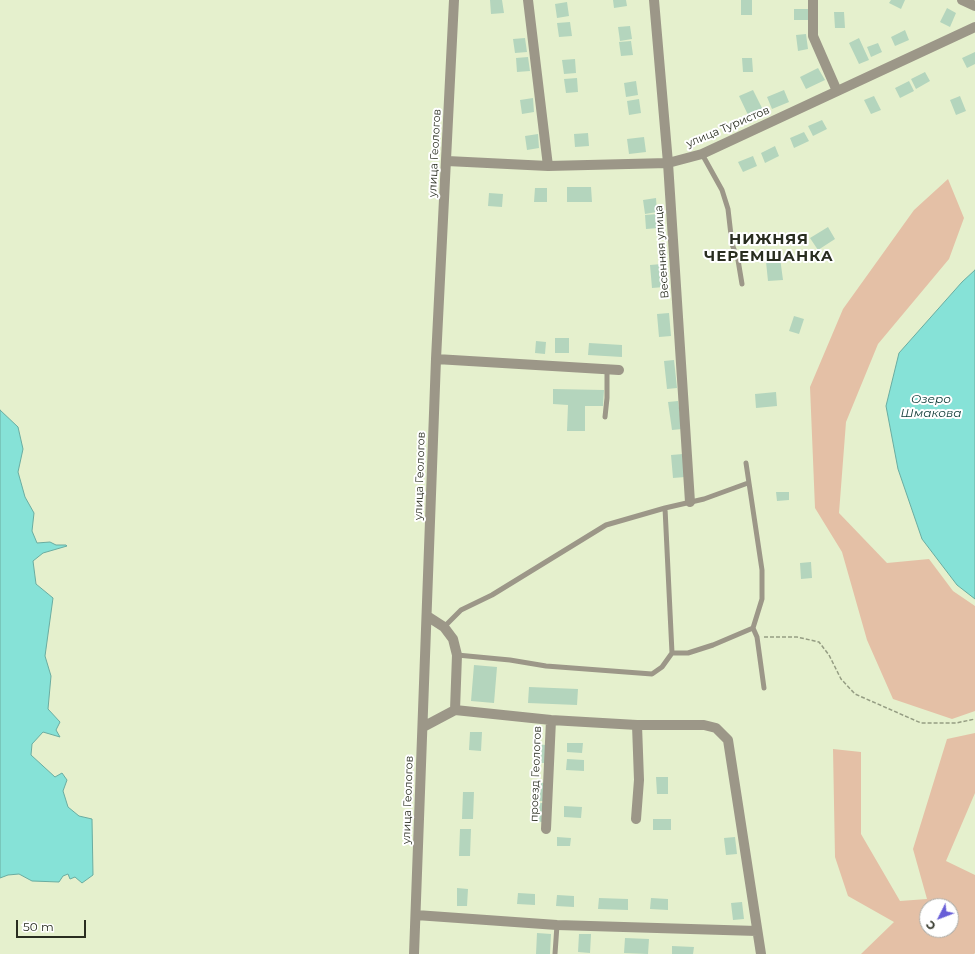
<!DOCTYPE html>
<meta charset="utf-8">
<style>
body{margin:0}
#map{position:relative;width:975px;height:954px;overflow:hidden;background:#e5f0cd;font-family:Montserrat,sans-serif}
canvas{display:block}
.north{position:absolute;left:919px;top:898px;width:40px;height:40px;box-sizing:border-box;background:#fff;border:1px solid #a9aba6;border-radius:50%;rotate:228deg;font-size:11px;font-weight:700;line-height:16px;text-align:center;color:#292d20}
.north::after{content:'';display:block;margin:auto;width:14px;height:18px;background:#685ed7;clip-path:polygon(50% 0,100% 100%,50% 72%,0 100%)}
.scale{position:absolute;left:16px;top:920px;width:70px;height:18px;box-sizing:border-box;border:2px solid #292d20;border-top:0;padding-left:5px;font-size:12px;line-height:14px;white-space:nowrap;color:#292d20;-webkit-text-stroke:3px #fff;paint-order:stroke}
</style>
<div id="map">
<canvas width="975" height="954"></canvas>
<div class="north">С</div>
<div class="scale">50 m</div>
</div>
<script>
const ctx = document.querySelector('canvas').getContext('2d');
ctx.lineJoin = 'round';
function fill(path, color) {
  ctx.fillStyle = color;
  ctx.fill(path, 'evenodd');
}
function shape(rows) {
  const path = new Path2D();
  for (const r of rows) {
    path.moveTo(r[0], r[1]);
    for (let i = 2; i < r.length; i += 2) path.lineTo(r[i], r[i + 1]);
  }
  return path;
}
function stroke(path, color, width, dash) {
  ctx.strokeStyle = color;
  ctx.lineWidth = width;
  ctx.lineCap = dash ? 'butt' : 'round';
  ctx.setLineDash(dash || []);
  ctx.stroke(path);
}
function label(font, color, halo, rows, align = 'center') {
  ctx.font = font + ' Montserrat,sans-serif';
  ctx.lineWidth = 4;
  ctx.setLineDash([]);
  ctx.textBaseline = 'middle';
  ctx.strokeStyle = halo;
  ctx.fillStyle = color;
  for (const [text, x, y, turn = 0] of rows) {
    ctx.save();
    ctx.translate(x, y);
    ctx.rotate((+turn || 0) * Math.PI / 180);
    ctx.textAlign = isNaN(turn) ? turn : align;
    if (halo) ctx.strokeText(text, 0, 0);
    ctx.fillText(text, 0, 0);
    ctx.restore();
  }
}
const green = shape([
 [948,179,964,218,949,259,878,344,846,422,839,513,887,563,929,559,953,591,975,606,975,711,952,719,893,699,867,640,842,552,815,508,810,387,843,309,914,210],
 [975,733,975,793,946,861,975,875,975,953,974,954,861,954,894,922,848,896,835,857,833,749,861,752,861,834,900,901,927,899,913,849,947,739],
 [927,906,951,906,951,930,927,930]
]);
const water = shape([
 [975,270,975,599,957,585,922,539,898,469,886,406,899,353,962,282,975,270],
 [0,410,18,427,23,449,18,472,25,497,34,513,32,531,37,543,50,542,56,545,66,545,67,546,43,553,33,561,36,584,53,598,45,656,51,676,48,709,60,722,56,730,60,737,43,732,32,744,31,755,55,777,62,773,67,780,63,791,68,807,79,816,92,819,93,875,82,883,75,877,70,879,68,874,63,876,59,882,32,881,19,874,8,875,0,878,0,410]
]);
const building = shape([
 [490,0,502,0,504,13,491,14],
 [613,0,626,0,627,6,614,8],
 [741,0,752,0,752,15,741,15],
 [891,0,905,0,901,9,889,3],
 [567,2,569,16,557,18,555,4],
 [947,8,956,13,950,27,940,22],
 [794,9,810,9,810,20,794,20],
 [834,12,844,12,845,28,835,28],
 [570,22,572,36,559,37,557,23],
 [630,26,632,39,620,41,618,27],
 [905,30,909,40,895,46,891,37],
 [806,34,808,49,798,51,796,35],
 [525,38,527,52,515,53,513,39],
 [859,38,869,60,859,64,849,43],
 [631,41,633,55,621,56,619,42],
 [878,43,882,52,871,57,867,47],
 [975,52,975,64,967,68,962,58],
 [528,57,530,71,517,72,516,58],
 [742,58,752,58,753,72,743,72],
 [575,59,576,73,564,74,562,60],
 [818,68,825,80,806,89,800,77],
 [925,72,930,81,916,89,911,79],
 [577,78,578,92,566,93,564,79],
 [636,81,638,95,626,97,624,83],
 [909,81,914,91,900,98,895,88],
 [753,90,763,110,749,117,739,96],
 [784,90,789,102,772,109,767,97],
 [874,96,881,110,871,114,864,100],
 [960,96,966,111,956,115,950,100],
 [533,98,534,112,522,114,520,100],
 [639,99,641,113,629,115,627,101],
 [822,120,827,129,813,136,808,126],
 [804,132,809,141,794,148,790,138],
 [588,133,589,146,575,147,574,134],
 [538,134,539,148,527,150,525,136],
 [644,137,646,152,629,154,627,139],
 [775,146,779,156,765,163,761,153],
 [753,156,757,166,743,172,738,162],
 [567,187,591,187,592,202,567,202],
 [535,188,547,188,547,202,534,202],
 [489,193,503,194,502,207,488,206],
 [656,198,657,212,645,214,643,200],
 [657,214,659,228,646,229,645,215],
 [828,227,835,239,818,250,810,238],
 [779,250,783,280,768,281,765,252],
 [662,264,664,287,652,288,650,265],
 [669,313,671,336,659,337,657,314],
 [794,316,804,319,799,334,789,331],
 [555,338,569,338,569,353,555,353],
 [536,341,546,342,545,354,535,353],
 [589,343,622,345,622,357,588,355],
 [674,360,677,388,667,389,664,361],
 [553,389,604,390,603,406,585,406,585,431,567,431,568,405,553,404],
 [776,392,777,406,756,408,755,394],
 [678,401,682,429,672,430,668,402],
 [683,454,685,477,673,478,671,455],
 [776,492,789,492,789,500,777,501],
 [811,562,812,578,801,579,800,563],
 [474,665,497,667,494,703,471,701],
 [529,687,578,689,577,705,528,703],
 [470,732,482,732,481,751,469,750],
 [567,743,583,743,582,753,567,752],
 [534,744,546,745,545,763,533,763],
 [567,759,584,760,584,771,566,770],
 [656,777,668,777,668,794,657,794],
 [532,782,544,783,543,801,532,801],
 [463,792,474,792,473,819,462,819],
 [532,803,544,803,543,822,531,821],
 [564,806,582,807,581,818,564,817],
 [653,819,671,819,671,830,653,830],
 [460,829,471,829,470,856,459,856],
 [557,837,571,838,570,846,557,846],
 [735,837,737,854,726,855,724,838],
 [457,888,468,889,467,906,457,906],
 [518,893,535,894,535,905,517,904],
 [557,895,574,896,574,907,556,906],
 [599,898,628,899,628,910,598,909],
 [651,898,668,899,668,910,650,909],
 [742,902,744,919,733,920,731,903],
 [537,933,551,934,550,954,536,954],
 [579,934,591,934,590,953,578,952],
 [625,938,649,939,648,954,624,953],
 [672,946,694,947,693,954,672,954]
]);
const path = shape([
 [764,637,797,637,819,642,829,655,841,679,855,694,921,723,956,723,975,719]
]);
const lane = shape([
 [702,154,722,190,728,209,732,244,738,260,742,284],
 [605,417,607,398,607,369],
 [444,627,461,610,492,595,606,525,665,508,704,499,748,483],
 [753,628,757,637,764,688],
 [672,653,688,653,713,645,753,628,762,599,762,570,746,463],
 [457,655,510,660,546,666,652,674,662,667,672,653,665,508],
 [555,954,557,925]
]);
const street = shape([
 [528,0,548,166],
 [654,0,668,163,690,502],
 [813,0,813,36,837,91],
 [962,0,975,6],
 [447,161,548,166,668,163,702,154,975,27],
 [436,359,619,370],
 [427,616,444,627,453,639,457,655,455,710],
 [423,727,455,710,551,720,637,725,704,725,716,728,728,740,761,954],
 [636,819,639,780,637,725],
 [546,829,551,720],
 [416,915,557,925,757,931],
 [414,954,436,359,454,0]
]);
const streetNames = [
 ["улица Туристов",728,127,-23],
 ["улица Геологов",435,153,-87],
 ["Весенняя улица",662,252,-94],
 ["улица Геологов",420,476,-88],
 ["проезд Геологов",536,774,-88],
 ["улица Геологов",408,800,-88]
];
const waterNames = [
 ["Озеро",931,399],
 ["Шмакова",931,413]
];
const districtNames = [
 ["НИЖНЯЯ",769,240],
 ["ЧЕРЕМШАНКА",769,257]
];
fill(green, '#e4c0a6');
fill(water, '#86e2d7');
stroke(water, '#6aaca0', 1);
fill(building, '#b4d5bd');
stroke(path, '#959d83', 1.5, [4, 2]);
stroke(lane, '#9c9788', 5);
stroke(street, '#9c9788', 10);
label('11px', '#292d20', '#fff', streetNames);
label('italic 12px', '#093632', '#fff', waterNames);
ctx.letterSpacing = '1px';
label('bold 15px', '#292d20', '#fff', districtNames);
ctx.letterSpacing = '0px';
</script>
